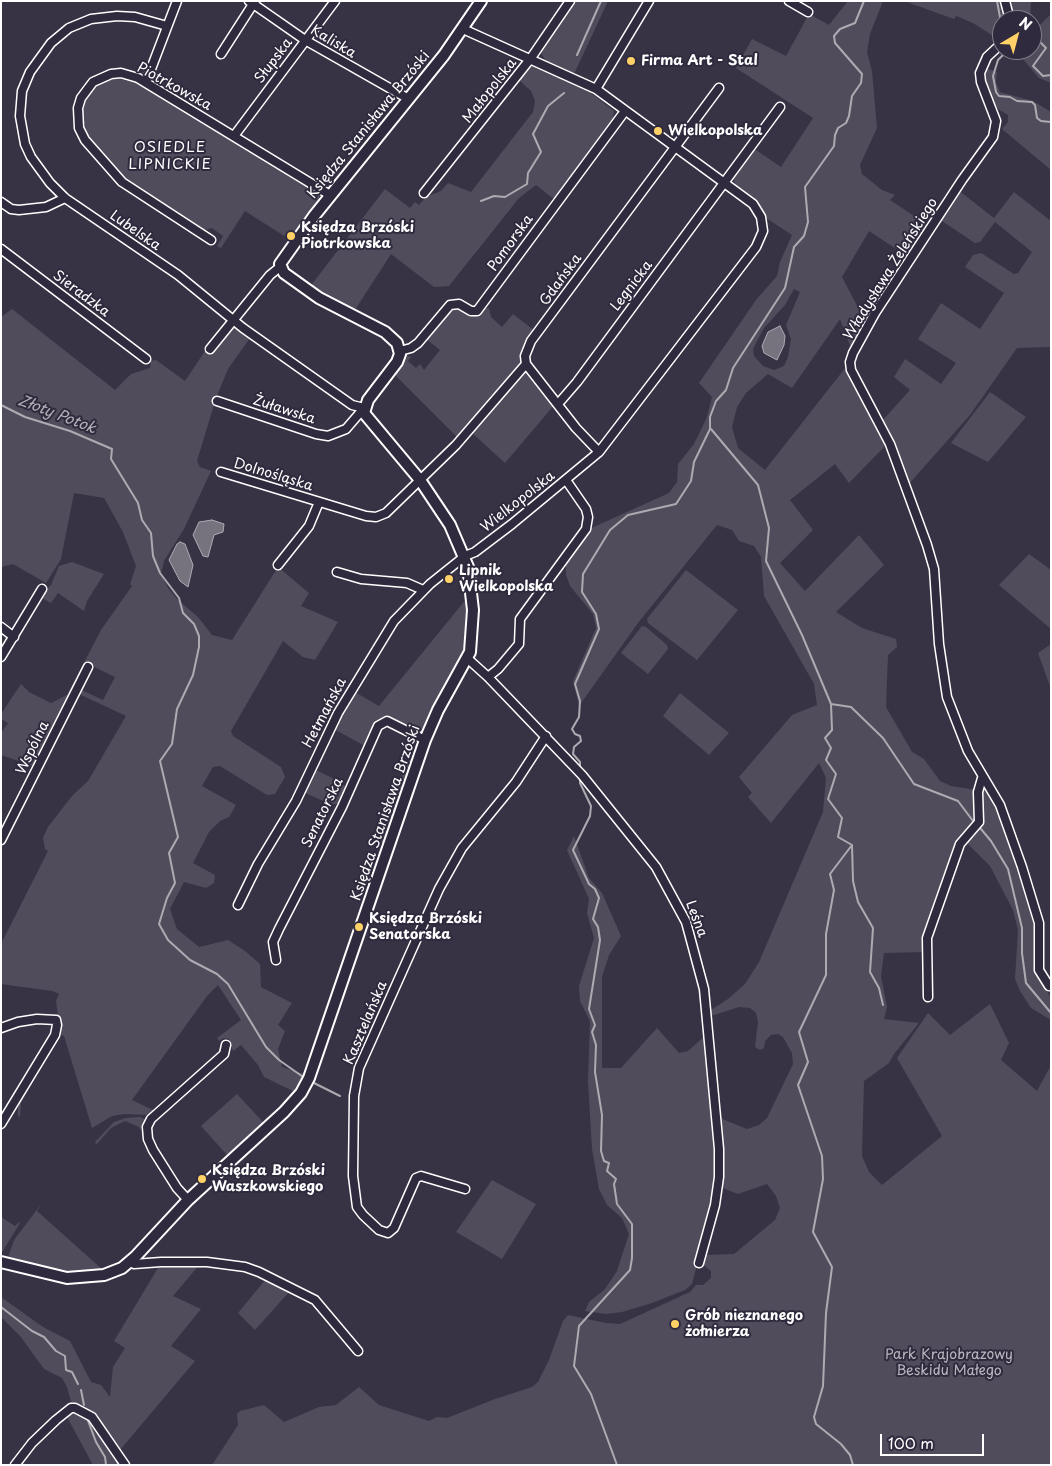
<!DOCTYPE html>
<meta charset="utf-8">
<style>
body{margin:0}
#map{position:relative;width:1052px;height:1466px;overflow:hidden;background:#373345;font-family:"Playpen Sans",sans-serif}
canvas{display:block}
.frame{position:absolute;inset:0;border:2px solid #fff;pointer-events:none}
.north{position:absolute;left:992px;top:10px;width:50px;height:50px;box-sizing:border-box;background:#2f2a3d;border:1px solid #827f8b;border-radius:50%;rotate:37deg;font-size:14px;font-weight:700;line-height:20px;text-align:center;color:#fff}
.north::after{content:'';display:block;margin:auto;width:18px;height:22px;background:#ffd166;clip-path:polygon(50% 0,100% 100%,50% 72%,0 100%)}
.scale{position:absolute;left:880px;top:1434px;width:104px;height:22px;box-sizing:border-box;border:2px solid #fff;border-top:0;padding-left:6px;font-size:15px;line-height:18px;white-space:nowrap;color:#fff;-webkit-text-stroke:4px #2f2a3d;paint-order:stroke}
</style>
<div id="map">
<canvas width="1052" height="1466"></canvas>
<div class="frame"></div>
<div class="north">N</div>
<div class="scale">100 m</div>
</div>
<script>
const ctx = document.querySelector('canvas').getContext('2d');
ctx.lineJoin = 'round';
function fill(path, color) {
  ctx.fillStyle = color;
  ctx.fill(path, 'evenodd');
}
function shape(rows) {
  const path = new Path2D();
  for (const r of rows) {
    path.moveTo(r[0], r[1]);
    for (let i = 2; i < r.length; i += 2) path.lineTo(r[i], r[i + 1]);
  }
  return path;
}
function stroke(path, color, width, dash) {
  ctx.strokeStyle = color;
  ctx.lineWidth = width;
  ctx.lineCap = dash ? 'butt' : 'round';
  ctx.setLineDash(dash || []);
  ctx.stroke(path);
}
function label(font, color, halo, rows, align = 'center') {
  ctx.font = font + ' "Playpen Sans",sans-serif';
  ctx.lineWidth = 4;
  ctx.setLineDash([]);
  ctx.textBaseline = 'middle';
  ctx.strokeStyle = halo;
  ctx.fillStyle = color;
  for (const [text, x, y, turn = 0] of rows) {
    ctx.save();
    ctx.translate(x, y);
    ctx.rotate((+turn || 0) * Math.PI / 180);
    ctx.textAlign = isNaN(turn) ? turn : align;
    if (halo) ctx.strokeText(text, 0, 0);
    ctx.fillText(text, 0, 0);
    ctx.restore();
  }
}
const green = shape([
 [572,1,608,1,574,74,546,61,541,53],
 [848,1,883,1,870,34,867,52,872,71,877,128,860,165,862,174,882,190,895,195,890,200,929,226,910,258,869,231,842,277,866,323,851,348,840,319,792,388,768,374,746,393,737,407,732,427,738,448,765,470,846,367,887,444,849,483,835,464,790,500,813,530,780,563,805,591,859,535,884,565,836,612,862,628,896,639,897,647,888,655,886,707,912,752,924,759,940,781,951,786,976,790,978,820,966,832,924,952,884,953,881,976,887,1007,884,1019,919,1023,894,1054,889,1063,864,1081,862,1156,869,1172,882,1185,942,1136,897,1058,928,1013,950,1035,990,1004,1009,1043,1001,1060,1037,1091,1051,1065,1051,1465,212,1465,238,1425,237,1414,240,1411,264,1405,284,1422,319,1407,336,1405,359,1387,379,1405,429,1421,437,1417,447,1418,495,1399,532,1387,538,1382,549,1360,563,1321,568,1315,606,1323,620,1324,690,1292,696,1285,703,1285,711,1278,711,1271,701,1263,703,1255,734,1254,775,1220,780,1208,776,1196,767,1184,738,1194,720,1187,720,1118,747,1129,759,1125,767,1118,793,1064,792,1053,783,1037,778,1034,771,1035,765,1041,764,1048,760,1050,755,1047,758,1022,756,1013,750,1008,739,1007,711,1016,711,1010,728,999,745,984,759,962,823,812,826,778,819,763,771,823,748,797,752,793,739,777,792,715,817,705,814,684,764,596,761,557,754,546,739,541,732,530,717,525,638,623,579,706,573,681,596,628,593,614,570,586,566,575,566,564,587,530,669,493,677,482,678,464,694,444,707,417,712,397,699,383,756,300,777,276,780,262,792,235,766,218,757,202,736,186,733,177,753,148,781,167,813,118,736,68,752,39,786,56,809,14,829,25],
 [794,289,800,292,786,325,791,339,788,357,784,366,774,370,763,366,754,356,753,349,764,328,785,305],
 [904,1,1003,1,1007,20,1002,20,1002,39,1001,41,973,23,956,16,954,19],
 [1007,1,1031,1,1030,20,1013,20],
 [1051,14,1051,83,1039,78,1022,58,1008,50,1032,50,1032,28,1041,24],
 [533,67,587,90,614,111,613,118,615,119,555,200,536,185,519,198,449,286,434,287,391,254,353,313,309,288,385,189,410,208,415,202,419,205,426,197,441,191,448,183,471,192,533,112,535,101,531,91,518,79,526,68],
 [985,68,997,72,996,82,1000,92,1033,101,1051,112,1051,170,1002,129,1008,122,1008,115,998,109,989,95,984,81],
 [116,78,140,84,312,186,312,188,319,193,319,199,289,239,245,211,221,248,217,246,223,236,212,228,204,230,130,183,98,150,84,130,81,113,85,99,96,85],
 [958,190,994,218,1014,192,1051,221,1051,347,1017,348,970,415,908,485,882,421,910,390,894,377,905,359,941,384,956,363,918,339,941,303,980,329,1004,293,965,267,973,255,981,253,1014,274,1018,273,1032,252,995,222,980,242,975,243,942,221,942,217],
 [451,307,489,308,491,317,502,327,513,314,536,332,522,364,459,439,393,373,403,354,411,357,408,361,416,368,420,364,424,370,440,350,425,338],
 [12,309,115,390,131,374,150,368,151,361,156,360,185,381,207,348,232,325,250,335,250,338,228,369,216,398,197,461,200,467,211,471,184,529,164,561,161,574,168,588,178,600,198,617,212,635,232,640,278,567,309,593,301,606,338,622,315,660,303,657,283,641,231,731,233,736,281,767,285,777,275,794,267,795,220,766,213,767,202,786,236,805,229,817,220,821,209,832,193,863,215,875,214,883,206,888,184,882,170,909,177,929,199,947,228,940,245,951,260,964,261,987,292,1003,278,1025,285,1031,278,1049,282,1067,304,1074,295,1092,264,1077,258,1065,241,1045,233,1051,229,1039,224,1038,219,1041,217,1038,241,1020,218,985,207,996,132,1100,155,1111,151,1115,124,1114,112,1116,92,1128,64,1036,59,1034,21,1103,20,1117,18,1116,18,1103,59,1024,56,1001,59,994,52,991,1,984,1,944,48,851,45,849,43,838,48,827,72,796,88,781,126,716,77,693,79,689,103,700,115,677,88,664,36,767,1,755,1,733,8,723,1,719,1,714,21,684,29,692,51,703,67,695,101,630,132,586,130,584,136,566,123,532,104,498,74,493,61,559,46,583,13,564,1,567,1,317],
 [524,370,527,370,555,404,505,463,470,431],
 [990,392,1026,417,988,462,951,443],
 [1029,554,1051,570,1051,629,999,585],
 [72,562,104,574,87,601,84,611,58,593,51,603,40,597,51,585,59,566],
 [686,570,738,610,697,660,648,623,647,619],
 [467,598,464,649,455,671,434,705,422,738,384,718,377,724,365,746,332,728,353,691,379,706],
 [642,626,646,627,667,645,668,649,648,674,621,653],
 [1051,644,1051,689,1038,653],
 [680,693,729,733,709,755,663,716],
 [416,754,385,844,374,839,408,762],
 [312,770,316,770,336,780,347,788,341,804,330,804,303,792],
 [984,786,998,807,1008,831,1037,924,1036,966,1051,999,1051,1020,1031,1008,1020,991,1015,979,1018,930,1013,910,990,866,964,840,981,823,983,818,981,793],
 [574,836,589,878,602,893,621,936,609,955,602,977,602,1068,621,1068,657,1028,679,1053,688,1051,706,1035,714,1110,716,1176,713,1205,692,1284,685,1290,652,1303,622,1312,606,1314,585,1311,589,1302,605,1289,617,1271,629,1234,622,1218,607,1205,599,1189,592,1149,588,1081,590,1021,580,1001,579,986,594,938,587,913,589,899,567,850],
 [237,1094,263,1122,275,1111,277,1113,230,1155,227,1155,201,1126],
 [140,1117,146,1120,140,1130,139,1127,125,1121,111,1128,96,1145,95,1142,114,1122,126,1118],
 [492,1180,536,1204,502,1259,456,1232],
 [42,1203,37,1211,103,1270,67,1273,8,1258,14,1240],
 [1,1217,15,1226,19,1222,20,1223,1,1254],
 [161,1263,200,1264,173,1296,201,1309,171,1346,195,1361,120,1450,88,1410,82,1406,72,1405,67,1387,62,1378,44,1369,20,1336,1,1317,1,1297,43,1327,70,1341,91,1382,101,1385,110,1397,113,1367,125,1348,114,1341],
 [266,1279,290,1291,255,1330,238,1313],
 [71,1410,87,1414,124,1465,93,1465,67,1417,39,1441]
]);
const water = shape([
 [780,326,785,336,784,345,777,360,764,353,762,346,768,332,780,326],
 [212,520,224,524,223,532,214,535,208,557,203,556,193,535,199,522,212,520],
 [180,542,185,544,193,565,188,587,180,581,169,560,177,544,180,542]
]);
const stream = shape([
 [997,1,1002,28],
 [1032,39,1036,38,1046,48,1033,66,1043,76,1051,75],
 [1008,50,998,60,993,76,996,92,999,96,1010,97,1017,101,1032,102,1035,105,1037,118,1041,121,1051,122],
 [577,55,601,1],
 [481,201,494,196,505,197,527,184,528,173,541,152,533,134,548,106,564,93],
 [1,405,25,417,70,431,112,449,111,459,138,503,142,520,151,533,153,556,160,573,179,598,183,613,194,624,199,636,199,647,193,675,177,709,172,744,160,761,178,837,169,853,175,883,167,898,159,924,168,940,190,960,217,974,228,984,266,1047,279,1060,306,1079],
 [711,429,758,485,769,528,766,561,802,635,831,704,832,730,825,738,831,748,826,760,836,774,828,799,842,818,838,837,852,845,853,881,858,902,873,928,870,972,879,988,883,1005],
 [831,704,851,707,883,738,914,784,958,801,973,821],
 [580,769,580,762,573,754,574,747,581,741,580,736,575,734,572,729,579,717,580,701,575,684,599,629,596,614,582,592,583,574,610,530,628,515,676,504,691,481,694,462,710,429,710,417,716,401,726,390,733,368,785,288,794,247,804,236,808,222,805,187,834,146,835,135,838,128,846,123,849,116,852,96,861,83,862,74,835,43,834,36,840,29,855,23,864,1],
 [580,776,580,783,591,806,590,816,573,850,589,884,595,889,599,898,593,919,598,927,600,940,589,1009,595,1025,592,1032,596,1045,595,1072,602,1115,601,1151,604,1161,609,1163,607,1171,616,1179,614,1184,617,1204,632,1224,632,1258,630,1270,579,1326,574,1366,591,1394,617,1465],
 [981,829,991,841,1008,869,1022,928,1022,953,1026,983,1051,1013],
 [852,845,830,874,834,890,826,934,826,975,799,1032,808,1062,798,1085,822,1156,823,1179,813,1232,832,1267,826,1313,823,1386,814,1417,816,1424,841,1444,850,1455,853,1465],
 [312,1082,340,1096],
 [1,1307,32,1331,44,1337,56,1351,65,1356,66,1370,72,1372,78,1384],
 [81,1390,84,1405],
 [87,1418,96,1442,105,1457,106,1465]
]);
const minor = shape([
 [249,1,305,40,407,98],
 [789,1,808,12],
 [1005,1,1010,20],
 [167,26,135,17,117,16,91,19,69,28,51,43,30,72,22,91,20,116,25,144,31,157,50,183,65,198,178,275,243,328,352,405,364,408,346,429,328,436,316,434,217,401],
 [1002,43,987,57,980,73,981,82,996,121,993,137,962,180,875,313,853,353,850,362,851,370,890,444,927,545,934,569,939,644,947,697,968,751,1000,805,1022,867,1039,923,1039,970,1049,986],
 [221,54,255,1],
 [146,82,177,1],
 [596,89,649,1],
 [234,136,335,1],
 [424,193,531,58,570,1],
 [1,202,11,209,19,210,46,207,65,198],
 [211,240,122,182,85,140,79,128,78,108,81,98,93,82,111,74,121,73,138,78,330,195],
 [1,249,146,359],
 [210,349,270,275,280,267],
 [400,351,411,348,418,343,450,305,459,304,471,311,477,311,625,111],
 [526,364,576,428,599,452],
 [558,404,577,382,780,107],
 [221,472,366,516,376,517,386,513,456,445,526,364,525,356,531,341,719,88],
 [278,565,309,526,319,502],
 [337,572,361,579,407,583,423,590],
 [1,627,14,637],
 [1,657,42,589],
 [467,658,488,677,582,775,656,867,686,922,704,989,719,1149,719,1177,715,1205,699,1263],
 [488,677,498,669,519,644,520,619,586,529,588,517,586,509,566,480],
 [1,840,88,667],
 [238,905,258,864,296,801,338,713,394,621,430,584,465,556,475,552,512,524,599,452,756,247,763,231,761,217,753,204,596,89,463,29],
 [276,960,273,942,279,929,342,807,378,726,387,721,425,740],
 [928,997,927,938,960,844,979,822,978,792,982,778],
 [1,1028,18,1022,37,1019,56,1020,57,1025,55,1035,1,1124],
 [465,1189,421,1176,416,1178,394,1228,388,1233,379,1230,363,1215,357,1207,353,1176,354,1096,359,1068,439,889,462,848,516,782,546,736],
 [188,1200,177,1188,153,1150,148,1139,147,1127,151,1119,224,1054,226,1045],
 [130,1262,134,1264,161,1262,207,1262,245,1267,259,1272,315,1300,358,1351],
 [15,1465,32,1443,56,1420,71,1408,75,1408,92,1417,125,1465]
]);
const tertiary = shape([
 [1,1262,67,1278,104,1275,122,1268,136,1256,188,1200,284,1112,301,1093,309,1078,425,740,438,710,470,652,473,610,468,567,450,525,420,480,364,413,368,400,397,362,400,354,397,343,385,332,319,298,284,273,280,264,314,216,444,55,481,1]
]);
const markers = [
 [631,61,5,"#ffd166"],
 [658,131,5,"#ffd166"],
 [291,236,5,"#ffd166"],
 [449,579,5,"#ffd166"],
 [359,927,5,"#ffd166"],
 [202,1179,5,"#ffd166"],
 [675,1324,5,"#ffd166"]
];
const streetNames = [
 ["Kaliska",333,42,31],
 ["Słupska",274,61,-53],
 ["Piotrkowska",174,87,29],
 ["Małopolska",490,91,-52],
 ["Księdza Stanisława Brzóski",369,125,-51],
 ["Lubelska",135,231,35],
 ["Pomorska",511,243,-54],
 ["Władysława Żeleńskiego",891,269,-58],
 ["Gdańska",561,280,-54],
 ["Legnicka",632,286,-53],
 ["Sieradzka",81,294,37],
 ["Żuławska",284,410,18],
 ["Dolnośląska",273,475,17],
 ["Wielkopolska",518,502,-38],
 ["Hetmańska",325,713,-62],
 ["Wspólna",33,748,-64],
 ["Senatorska",323,813,-64],
 ["Księdza Stanisława Brzóski",386,813,-71],
 ["Leśna",696,919,69],
 ["Kasztelańska",366,1023,-67]
];
const poiNames = [
 ["Firma Art - Stal",641,61],
 ["Wielkopolska",668,131],
 ["Księdza Brzóski",301,228],
 ["Piotrkowska",301,244],
 ["Lipnik",459,571],
 ["Wielkopolska",459,587],
 ["Księdza Brzóski",369,919],
 ["Senatorska",369,935],
 ["Księdza Brzóski",212,1171],
 ["Waszkowskiego",212,1187],
 ["Grób nieznanego",685,1316],
 ["żołnierza",685,1332]
];
const parkNames = [
 ["Park Krajobrazowy",949,1355],
 ["Beskidu Małego",949,1371]
];
const neighbourhoodNames = [
 ["OSIEDLE",170,148],
 ["LIPNICKIE",170,165]
];
const waterNames = [
 ["Złoty Potok",57,415,21]
];
fill(green, '#514c5c');
fill(water, '#76737f');
stroke(water, '#adabb2', 1);
stroke(stream, '#adabb2', 2);
stroke(minor, '#fff', 11);
stroke(tertiary, '#fff', 14);
stroke(minor, '#2f2a3d', 8);
stroke(tertiary, '#2f2a3d', 10);
for (const [x, y, r, color] of markers) {
  const dot = new Path2D();
  dot.arc(x, y, r, 0, 2 * Math.PI);
  ctx.fillStyle = color;
  ctx.fill(dot);
  stroke(dot, '#2f2a3d', 2);
}
label('14px', '#fff', '#2f2a3d', streetNames);
label('bold 14px', '#fff', '#2f2a3d', poiNames, 'left');
label('14px', '#b9b7be', '#2f2a3d', parkNames);
ctx.letterSpacing = '1px';
label('15px', '#fff', '#2f2a3d', neighbourhoodNames);
ctx.letterSpacing = '0px';
label('italic 15px', '#b4b2b9', '#2f2a3d', waterNames);
</script>
